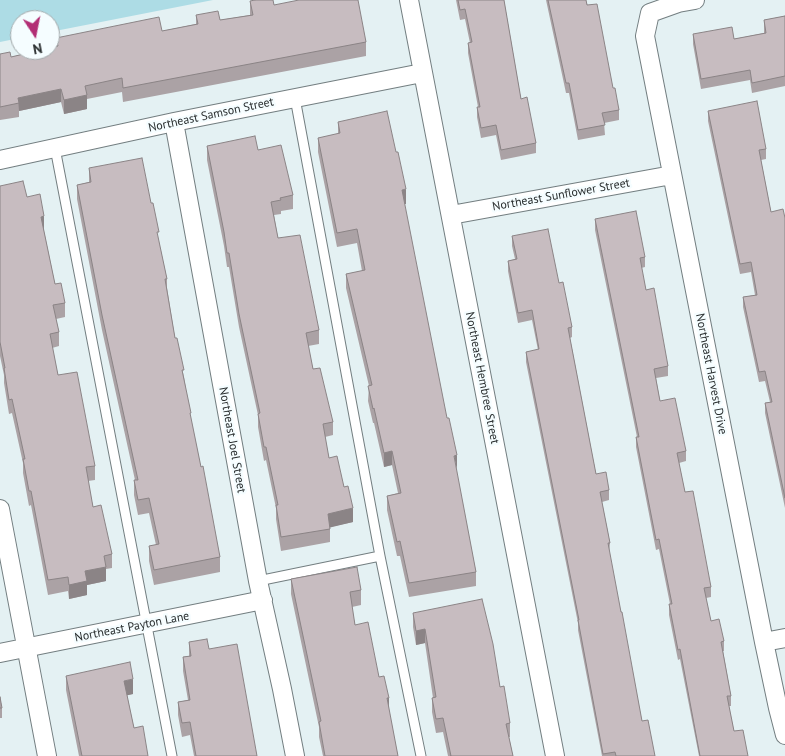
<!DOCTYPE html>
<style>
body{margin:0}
#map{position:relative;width:785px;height:756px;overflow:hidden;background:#e4f1f3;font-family:"PT Sans",sans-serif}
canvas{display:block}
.north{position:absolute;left:10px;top:10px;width:50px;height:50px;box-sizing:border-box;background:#f5fdff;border:1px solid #a3aaac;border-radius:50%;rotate:169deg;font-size:14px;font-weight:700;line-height:20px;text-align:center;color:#292e2f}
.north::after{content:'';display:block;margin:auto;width:18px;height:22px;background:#b22e75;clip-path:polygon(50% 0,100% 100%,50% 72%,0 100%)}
</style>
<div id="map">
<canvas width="785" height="756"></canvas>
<div class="north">N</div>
</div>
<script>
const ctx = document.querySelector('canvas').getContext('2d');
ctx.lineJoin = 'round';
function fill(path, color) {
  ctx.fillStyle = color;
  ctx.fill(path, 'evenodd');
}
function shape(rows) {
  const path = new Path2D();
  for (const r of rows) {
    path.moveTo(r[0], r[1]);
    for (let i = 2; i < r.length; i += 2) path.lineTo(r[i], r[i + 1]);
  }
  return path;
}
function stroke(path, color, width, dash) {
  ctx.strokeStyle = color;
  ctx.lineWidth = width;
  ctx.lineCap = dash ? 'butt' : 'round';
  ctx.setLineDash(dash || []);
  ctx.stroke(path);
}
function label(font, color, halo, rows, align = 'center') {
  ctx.font = font + ' "PT Sans",sans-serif';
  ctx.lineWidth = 4.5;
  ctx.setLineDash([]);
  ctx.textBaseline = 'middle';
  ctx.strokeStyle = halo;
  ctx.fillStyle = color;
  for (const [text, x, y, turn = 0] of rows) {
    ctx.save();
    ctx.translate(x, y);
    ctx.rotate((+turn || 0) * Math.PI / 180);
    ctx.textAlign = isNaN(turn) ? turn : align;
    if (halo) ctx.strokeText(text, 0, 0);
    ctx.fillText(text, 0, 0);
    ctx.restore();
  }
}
const green = shape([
 [0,0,213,0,50,32,50,20,20,20,20,38,0,42]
]);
const service = shape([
 [295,98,380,556,421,756],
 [55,148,172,756],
 [258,581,380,556]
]);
const minor = shape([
 [409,0,555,756],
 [695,0,678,3,650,13,645,36,764,642,778,708,785,735],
 [174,122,258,581,282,689,295,756],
 [0,160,174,122,422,73],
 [451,215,672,175],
 [0,509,47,756],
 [764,642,785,638],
 [0,653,263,600]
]);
const wall = shape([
 [456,0,504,0,521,99,536,143,536,153,501,160,496,135,481,138,477,117,477,107,478,107,468,53,468,43,470,43,465,19,460,20],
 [546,0,586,0,619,110,619,120,604,123,605,135,578,140,569,93,566,93],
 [250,1,274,5,366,42,366,56,123,102,122,92,87,99,87,109,64,114,61,102,19,111,19,117,0,120,0,54,11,57,56,46,56,38,162,31,196,24,196,15,220,20,250,15],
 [785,16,785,86,752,93,750,80,701,89,693,44,693,34,734,39,764,33,764,20],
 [708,111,766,149,766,159,761,160,771,212,785,218,785,508,765,413,765,403,770,402,765,381,759,382,743,307,743,297,755,295,751,272,740,274,708,121],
 [338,122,406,204,404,204,476,572,476,586,409,597,400,556,397,556,387,510,387,496,398,493,392,465,384,467,374,423,373,423,368,401,369,386,346,288,346,274,362,271,357,243,337,247,318,152,318,138,338,134],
 [207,146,258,150,293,195,293,209,281,211,281,214,274,215,278,238,319,330,319,344,308,346,313,369,333,422,333,435,325,437,329,458,344,487,353,522,330,527,330,542,281,551,276,519,276,508,266,460,264,461,258,427,258,415,239,327,229,267,227,267,224,246,207,160],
 [89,168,159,242,167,279,167,288,175,338,184,377,191,420,220,557,220,572,154,585,149,561,149,546,156,545,149,513,138,515,134,495,134,480,135,480,102,330,77,199,77,185,89,182],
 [0,186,27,197,44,231,55,284,65,303,65,317,56,319,59,332,59,346,52,348,58,375,95,466,95,480,88,481,93,507,112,554,112,568,106,569,106,581,87,585,87,595,69,599,68,591,48,595,31,505,29,506,23,473,23,463,12,413,9,414,4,383,4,375,0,356],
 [595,219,645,257,645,267,641,268,646,290,668,366,668,376,656,378,660,401,686,451,686,461,679,463,685,492,711,587,711,597,706,598,711,621,724,641,724,651,723,651,731,696,731,706,729,706,734,731,748,756,699,756,680,659,678,660,669,615,669,604,670,604,659,549,656,550,636,447,636,437,637,437,595,230],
 [512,236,559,283,572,327,572,337,570,338,596,474,609,490,609,500,602,502,610,543,609,553,642,721,655,756,602,756,578,630,578,623,526,362,526,352,538,350,532,320,518,323,508,271,508,261,515,259,512,246],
 [291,579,361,590,361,605,352,607,355,625,379,677,389,712,398,756,323,756,319,737,319,727,291,594],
 [413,613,500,687,510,723,510,737,509,737,513,756,448,756,443,732,436,733,432,712,432,698,433,698,425,643,416,645,413,627],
 [189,642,209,649,257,756,194,756,190,735,182,737,178,715,178,702,188,700,183,671,183,657,189,656],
 [66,676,133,694,127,695,134,728,148,756,79,756,66,690],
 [0,697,2,708,2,718,0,718]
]);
const shadedWall = shape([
 [61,89,61,102,19,111,18,98],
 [87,95,87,109,64,114,64,100],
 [406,189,406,204,402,204,402,190],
 [44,216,44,231,41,231,41,217],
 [392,451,392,465,384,467,384,453],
 [457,455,457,470,454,456],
 [353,508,353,522,328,528,328,514],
 [106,567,106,581,87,585,87,595,69,599,69,585,85,571],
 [425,629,425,643,416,645,416,631],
 [133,679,133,694,124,696,124,681],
 [387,698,389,698,389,712]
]);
const building = shape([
 [255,0,273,0,274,5,299,0,358,0,366,42,123,88,122,78,85,86,87,95,64,100,61,89,18,98,19,103,0,107,0,54,10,52,11,57,41,50,50,50,50,48,58,46,56,38,159,17,162,31,198,24,196,15,218,11,220,20,253,15,250,1,255,0],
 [458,0,504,0,521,99,527,97,536,143,501,150,496,125,481,128,477,107,480,107,468,43,472,42,465,9,460,10,458,0],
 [548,0,586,0,587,5,597,4,613,88,615,88,619,110,602,113,605,125,578,130,569,83,566,83,548,0],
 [785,16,785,76,752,83,750,70,701,79,693,34,732,27,734,39,766,33,764,20,785,16],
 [757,101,766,149,759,150,771,212,783,209,785,218,785,498,765,403,772,402,765,371,759,372,743,297,757,295,751,262,740,264,708,111,757,101],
 [387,111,396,152,398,152,406,189,402,190,447,418,449,418,457,455,454,456,476,572,409,583,400,541,397,542,387,496,401,493,392,451,384,453,374,408,373,409,368,386,372,385,346,274,365,270,357,229,337,233,318,138,340,133,338,122,387,111],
 [255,136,258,150,281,145,293,195,280,198,281,200,271,202,278,238,300,235,319,330,306,333,313,369,320,368,333,422,323,424,329,458,337,456,344,487,348,486,353,508,328,514,330,529,281,537,276,505,278,505,266,447,264,447,258,414,260,413,239,314,229,253,227,253,224,232,207,146,255,136],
 [142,158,151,203,153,203,159,232,157,232,167,279,165,279,175,338,177,338,184,370,182,370,191,413,190,413,201,467,203,466,220,557,154,570,149,546,159,544,149,498,138,500,134,480,138,480,102,315,77,185,91,182,89,168,142,158],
 [23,181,27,197,40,194,44,216,41,217,55,284,61,283,65,303,53,305,59,332,50,334,58,375,77,372,95,466,86,467,93,507,101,505,112,554,104,556,106,567,85,571,87,581,69,585,68,577,48,580,31,491,29,491,23,459,25,459,12,399,9,400,4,368,5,368,0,342,0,186,23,181],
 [636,211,645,257,640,258,646,290,654,288,668,366,654,369,660,401,675,398,686,451,677,453,685,492,693,491,711,587,704,588,711,621,719,619,724,641,721,642,731,696,727,696,734,731,743,730,748,756,700,756,680,649,678,650,669,604,672,604,659,539,656,540,636,437,639,437,595,219,636,211],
 [548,229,559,283,563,282,572,327,568,328,596,474,606,472,609,490,600,492,610,543,608,543,621,612,622,612,642,721,648,720,655,756,616,756,615,752,603,754,578,620,579,620,526,352,539,349,532,310,518,313,508,261,517,259,512,236,548,229],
 [357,567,361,590,350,592,355,625,368,622,379,677,384,676,389,698,387,698,398,756,325,756,319,722,321,721,291,579,357,567],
 [482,599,493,644,500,687,504,686,510,723,506,724,513,756,450,756,451,756,443,718,436,719,432,698,436,697,425,629,416,631,413,613,482,599],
 [207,639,209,649,237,644,257,756,196,756,190,722,182,723,178,702,190,700,183,657,191,656,189,642,207,639],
 [130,662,133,679,124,681,134,728,143,726,148,756,82,756,66,676,130,662],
 [0,697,2,708,0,708,0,697]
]);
const streetNames = [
 ["Northeast Samson Street",211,115,-12],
 ["Northeast Sunflower Street",561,195,-10],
 ["Northeast Harvest Drive",711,374,79],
 ["Northeast Hembree Street",482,378,79],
 ["Northeast Joel Street",232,440,80],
 ["Northeast Payton Lane",132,627,-11]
];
fill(green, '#addce5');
stroke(service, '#737e80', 11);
stroke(minor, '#737e80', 20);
stroke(service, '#fff', 9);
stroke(minor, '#fff', 18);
fill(wall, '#aba2a5');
fill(shadedWall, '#8b8486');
fill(building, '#c7bcc0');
stroke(building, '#8b8486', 1);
label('12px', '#292e2f', '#f5fdff', streetNames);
</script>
